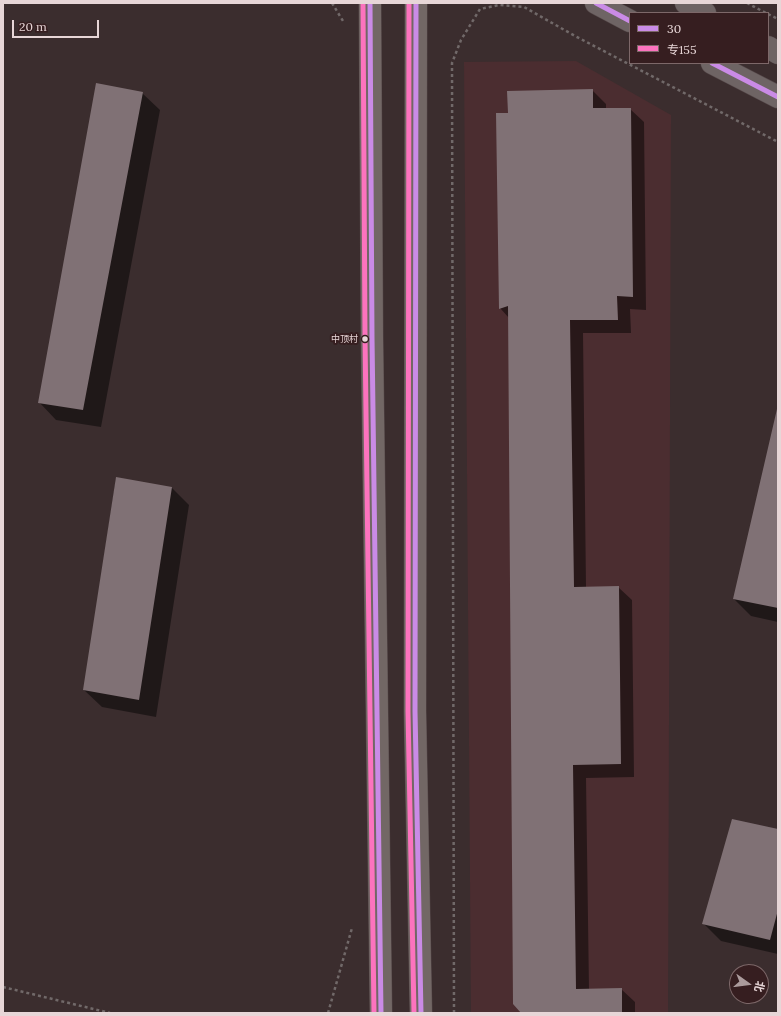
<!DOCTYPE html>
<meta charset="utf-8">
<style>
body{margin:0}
#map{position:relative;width:781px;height:1016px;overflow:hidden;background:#3b2d2e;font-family:Lora,"Noto Sans SC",serif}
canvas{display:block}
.frame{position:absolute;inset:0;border:4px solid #e7d6d7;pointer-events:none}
.legend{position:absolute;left:629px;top:12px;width:140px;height:52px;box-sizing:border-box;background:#361e20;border:1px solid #7d6869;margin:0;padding:5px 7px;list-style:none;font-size:12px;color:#e7d6d7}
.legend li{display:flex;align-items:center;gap:8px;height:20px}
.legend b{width:20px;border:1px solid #7d6869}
.north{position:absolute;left:729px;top:964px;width:40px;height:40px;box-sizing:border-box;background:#361e20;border:1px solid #7d6869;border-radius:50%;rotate:104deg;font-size:11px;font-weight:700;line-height:16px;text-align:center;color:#e7d6d7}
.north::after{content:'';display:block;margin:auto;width:14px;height:18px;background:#ab9b9c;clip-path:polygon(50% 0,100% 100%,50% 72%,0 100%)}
.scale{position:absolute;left:12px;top:20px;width:87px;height:18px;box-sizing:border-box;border:2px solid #e7d6d7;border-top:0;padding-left:5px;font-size:12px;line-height:14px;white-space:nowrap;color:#e7d6d7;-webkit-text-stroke:3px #361e20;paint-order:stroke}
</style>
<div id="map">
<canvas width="781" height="1016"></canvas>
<div class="frame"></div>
<ul class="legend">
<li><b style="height:5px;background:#ca8be6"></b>30</li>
<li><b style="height:5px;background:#fc73be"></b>专155</li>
</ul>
<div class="north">北</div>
<div class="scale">20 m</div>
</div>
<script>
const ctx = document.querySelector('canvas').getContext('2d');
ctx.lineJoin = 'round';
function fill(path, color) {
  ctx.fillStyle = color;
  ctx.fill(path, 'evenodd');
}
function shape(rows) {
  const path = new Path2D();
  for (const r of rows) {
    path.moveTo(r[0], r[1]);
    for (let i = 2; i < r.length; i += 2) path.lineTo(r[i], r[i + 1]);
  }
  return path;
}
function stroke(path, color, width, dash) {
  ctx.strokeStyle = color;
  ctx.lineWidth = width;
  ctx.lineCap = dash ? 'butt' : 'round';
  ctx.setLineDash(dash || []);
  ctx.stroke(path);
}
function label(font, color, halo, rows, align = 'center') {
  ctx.font = font + ' Lora,"Noto Sans SC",serif';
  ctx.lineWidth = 4;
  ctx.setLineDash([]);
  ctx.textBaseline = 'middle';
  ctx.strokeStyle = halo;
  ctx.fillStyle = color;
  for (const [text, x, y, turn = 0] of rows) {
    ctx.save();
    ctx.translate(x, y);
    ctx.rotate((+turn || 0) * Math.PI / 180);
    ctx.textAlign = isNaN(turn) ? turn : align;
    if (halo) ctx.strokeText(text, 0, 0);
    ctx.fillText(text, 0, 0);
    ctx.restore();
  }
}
const built = shape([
 [576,61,671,115,668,1013,471,1013,464,62]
]);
const shadow = shape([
 [592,90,606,104,606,109,630,109,644,122,646,310,630,309,631,333,583,333,586,587,618,587,632,600,634,777,586,778,589,990,621,989,635,1002,635,1013,522,1013,509,318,500,308,509,114],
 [142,93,160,110,101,427,56,420,39,402],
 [778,410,778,622,751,616,734,599],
 [116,478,172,488,189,505,156,717,102,707,84,690],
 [778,830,778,954,721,941,704,924]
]);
const building = shape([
 [96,83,143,92,83,410,38,403],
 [593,89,593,108,631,108,633,297,617,296,618,320,570,320,574,587,619,586,621,764,573,765,576,989,622,988,622,1013,521,1013,513,1004,508,306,499,309,496,113,508,113,507,91],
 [777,409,778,409,778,608,733,599],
 [116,477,172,487,139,700,83,690],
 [732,819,778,829,778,910,770,940,702,924]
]);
const path = shape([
 [332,3,343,21],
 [747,3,766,13],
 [768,14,778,19],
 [3,987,110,1013],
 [328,1013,352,928],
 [454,1013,452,63,461,40,480,9,499,5,524,7,575,36,778,142]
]);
const tertiary = shape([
 [596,3,630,21],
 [686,3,705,13],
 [768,47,778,53],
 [712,63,778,97]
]);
const secondary = shape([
 [370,3,372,337,381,1013],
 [416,3,415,711,421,1013]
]);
const bus1 = shape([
 [370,3,372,337,381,1013],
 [416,3,415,711,421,1013],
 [596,3,630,21],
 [712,63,778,97]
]);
const bus2 = shape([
 [363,3,365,337,374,1013],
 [409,3,408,711,414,1013]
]);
const markers = [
 [365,339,3.5,"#e7d6d7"]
];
const busNames = [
 ["中顶村",358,339]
];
fill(built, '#4b2d30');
fill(shadow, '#0007');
fill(building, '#807175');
stroke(tertiary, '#56494a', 23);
stroke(secondary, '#56494a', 23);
stroke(path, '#716969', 2.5, [3, 3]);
stroke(tertiary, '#6e6464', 22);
stroke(secondary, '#726765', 22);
stroke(bus1, '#ca8be6', 5);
stroke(bus2, '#fc73be', 5);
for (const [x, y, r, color] of markers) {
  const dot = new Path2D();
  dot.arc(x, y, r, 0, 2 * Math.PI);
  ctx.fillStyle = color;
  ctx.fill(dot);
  stroke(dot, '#361e20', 1.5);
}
label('9px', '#e7d6d7', '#361e20', busNames, 'right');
</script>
